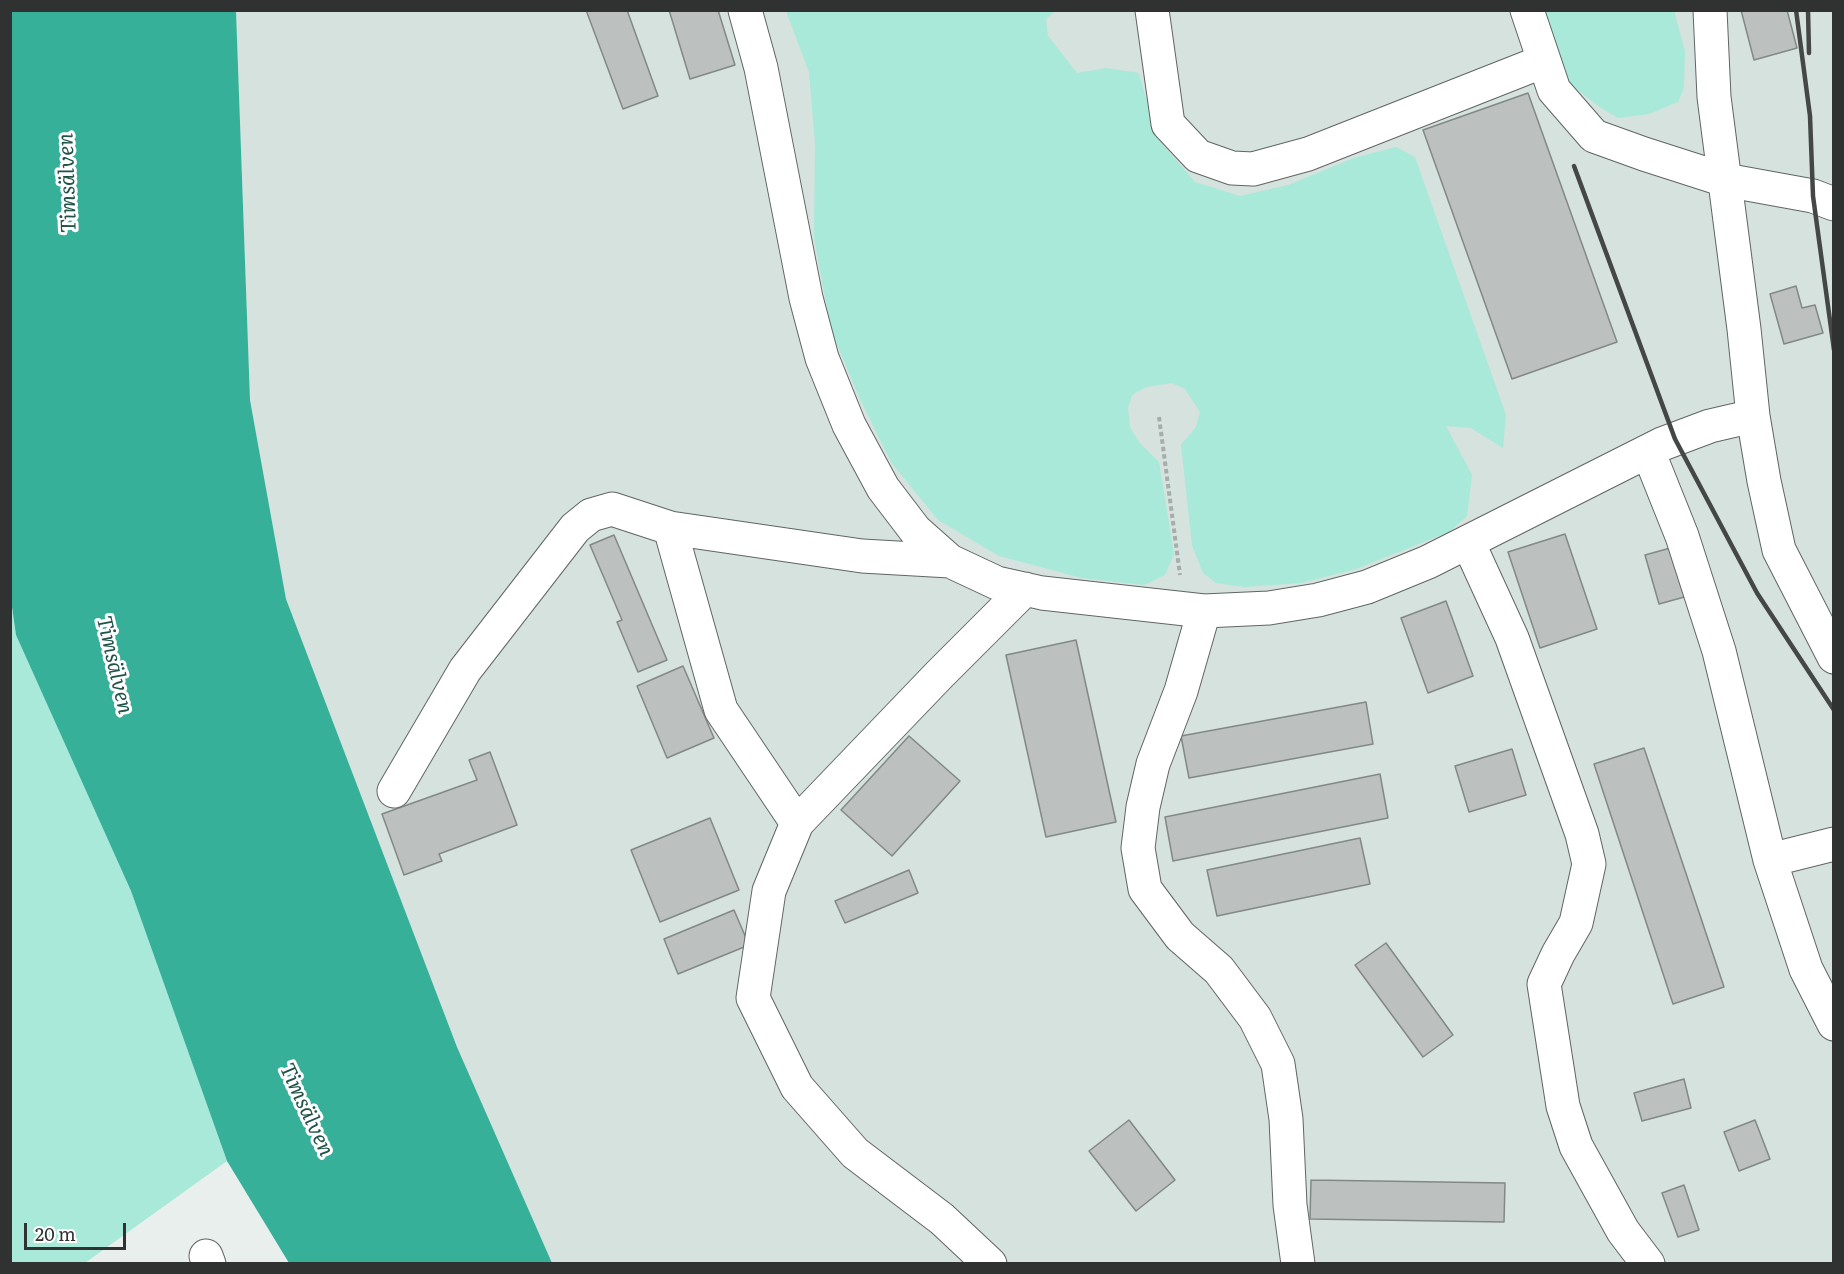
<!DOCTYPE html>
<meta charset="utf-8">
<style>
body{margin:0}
#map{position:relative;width:1844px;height:1274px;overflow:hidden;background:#e9efed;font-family:Literata,serif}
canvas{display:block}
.frame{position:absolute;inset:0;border:12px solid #2f3231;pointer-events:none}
.scale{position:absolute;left:24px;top:1223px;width:102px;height:27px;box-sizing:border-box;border:3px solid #2f3231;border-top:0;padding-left:8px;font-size:18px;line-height:21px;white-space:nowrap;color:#2f3231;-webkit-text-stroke:4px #fff;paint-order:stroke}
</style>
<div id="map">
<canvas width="1844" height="1274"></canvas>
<div class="frame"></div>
<div class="scale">20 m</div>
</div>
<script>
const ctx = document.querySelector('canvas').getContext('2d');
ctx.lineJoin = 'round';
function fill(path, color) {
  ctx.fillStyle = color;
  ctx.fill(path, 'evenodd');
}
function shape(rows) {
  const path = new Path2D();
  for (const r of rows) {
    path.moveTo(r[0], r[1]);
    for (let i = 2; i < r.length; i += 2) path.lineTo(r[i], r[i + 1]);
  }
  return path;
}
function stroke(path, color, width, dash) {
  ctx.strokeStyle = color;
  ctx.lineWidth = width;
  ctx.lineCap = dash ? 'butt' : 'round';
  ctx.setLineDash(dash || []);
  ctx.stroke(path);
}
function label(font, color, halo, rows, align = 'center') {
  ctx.font = font + ' Literata,serif';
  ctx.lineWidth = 6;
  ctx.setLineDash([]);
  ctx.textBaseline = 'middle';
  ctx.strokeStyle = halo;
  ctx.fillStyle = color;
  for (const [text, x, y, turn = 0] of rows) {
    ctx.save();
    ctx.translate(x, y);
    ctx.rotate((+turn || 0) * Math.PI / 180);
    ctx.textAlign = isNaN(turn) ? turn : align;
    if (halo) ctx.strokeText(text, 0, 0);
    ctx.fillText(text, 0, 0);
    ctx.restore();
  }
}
const built = shape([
 [236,11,1833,11,1833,1263,552,1263,457,1047,286,599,250,400]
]);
const green = shape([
 [786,11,1055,11,1046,19,1048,36,1077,73,1106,68,1139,73,1157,138,1195,182,1240,196,1288,185,1354,158,1396,147,1415,157,1506,415,1503,448,1471,428,1446,426,1472,475,1467,516,1449,532,1356,569,1301,583,1244,587,1216,583,1203,573,1192,545,1181,445,1196,427,1200,412,1185,389,1172,383,1146,387,1132,395,1128,408,1130,427,1139,442,1159,462,1174,554,1165,575,1144,585,1082,578,999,556,938,520,891,462,860,399,831,330,814,238,815,144,809,72],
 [1540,11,1674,11,1685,51,1684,88,1678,102,1649,114,1618,118,1598,106,1570,84,1549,39],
 [10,593,16,635,131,891,227,1161,85,1263,11,1263]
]);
const water = shape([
 [10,11,236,11,250,400,286,599,457,1047,552,1263,289,1263,227,1161,131,891,16,635,10,593]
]);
const building = shape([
 [586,10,627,10,658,96,623,109,586,10],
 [669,10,718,10,735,65,690,79,669,10],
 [1741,10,1787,10,1797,48,1754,60,1741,10],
 [1528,93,1617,342,1512,379,1423,130,1528,93],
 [1796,286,1802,308,1815,305,1823,333,1784,344,1770,294,1796,286],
 [1565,534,1597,629,1540,648,1508,552,1565,534],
 [614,535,667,660,638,672,617,622,622,620,590,545,614,535],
 [1674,547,1688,596,1659,604,1645,555,1674,547],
 [1446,601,1473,676,1428,693,1401,618,1446,601],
 [1076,640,1116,822,1046,837,1006,655,1076,640],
 [683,666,714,738,667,758,637,686,683,666],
 [1366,702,1373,744,1189,778,1181,736,1366,702],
 [909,736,960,781,892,856,841,810,909,736],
 [1644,748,1724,987,1673,1004,1594,764,1644,748],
 [1512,749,1526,795,1469,812,1455,766,1512,749],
 [490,752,517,825,439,854,442,861,404,875,382,814,477,780,469,760,490,752],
 [1380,774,1388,818,1173,861,1165,817,1380,774],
 [710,818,739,890,660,922,631,850,710,818],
 [1360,838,1370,884,1217,916,1207,870,1360,838],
 [909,870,918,893,845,923,835,901,909,870],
 [734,910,749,945,678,974,664,939,734,910],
 [1386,943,1453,1035,1423,1057,1355,965,1386,943],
 [1684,1079,1691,1108,1642,1121,1634,1093,1684,1079],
 [1129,1120,1175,1180,1136,1211,1089,1151,1129,1120],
 [1755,1120,1770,1159,1739,1171,1724,1132,1755,1120],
 [1311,1180,1505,1183,1504,1222,1310,1219,1311,1180],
 [1684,1185,1699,1230,1678,1237,1662,1193,1684,1185]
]);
const path = shape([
 [1159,417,1180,575]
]);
const minor = shape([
 [745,10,761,68,806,298,822,358,849,425,883,488,915,530,950,561,997,583,1042,593,1204,611,1269,608,1318,600,1367,587,1428,562,1662,444,1710,426,1753,416],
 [1152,10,1168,124,1198,156,1232,168,1253,169,1308,154,1544,61],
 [1527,10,1554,90,1594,136,1644,154,1725,180,1813,196,1834,204],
 [1710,10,1714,97,1744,329,1753,416,1764,481,1779,550,1834,657],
 [1648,451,1682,536,1719,651,1770,860,1806,969,1834,1024],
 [670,528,721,710,797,823],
 [1468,542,1512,638,1582,834,1589,864,1576,923,1558,954,1544,984,1563,1106,1576,1146,1623,1231,1648,1264],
 [1204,611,1181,691,1153,764,1143,807,1138,848,1145,889,1180,936,1219,970,1255,1018,1278,1064,1286,1119,1290,1205,1298,1264],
 [394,791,465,670,575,528,591,515,612,509,670,528,862,556,950,561],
 [1770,860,1834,844],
 [206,1256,209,1264],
 [990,1264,942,1219,855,1153,797,1087,753,998,769,891,797,823,939,675,1025,589]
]);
const rail = shape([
 [1796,10,1810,116,1813,196,1834,350],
 [1808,10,1809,53],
 [1574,166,1675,439,1757,593,1834,710]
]);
const waterNames = [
 ["Timsälven",68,183,-92],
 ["Timsälven",114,665,77],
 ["Timsälven",306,1110,65]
];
fill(built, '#d5e2de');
fill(green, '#a8e9d9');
fill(water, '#36b099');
fill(building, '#bcc1c0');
stroke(building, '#838886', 1.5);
stroke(minor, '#606563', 35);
stroke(path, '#a8adac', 4, [4.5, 3]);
stroke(minor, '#fff', 33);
stroke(rail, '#444746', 4.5);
label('italic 21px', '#215349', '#fff', waterNames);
</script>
